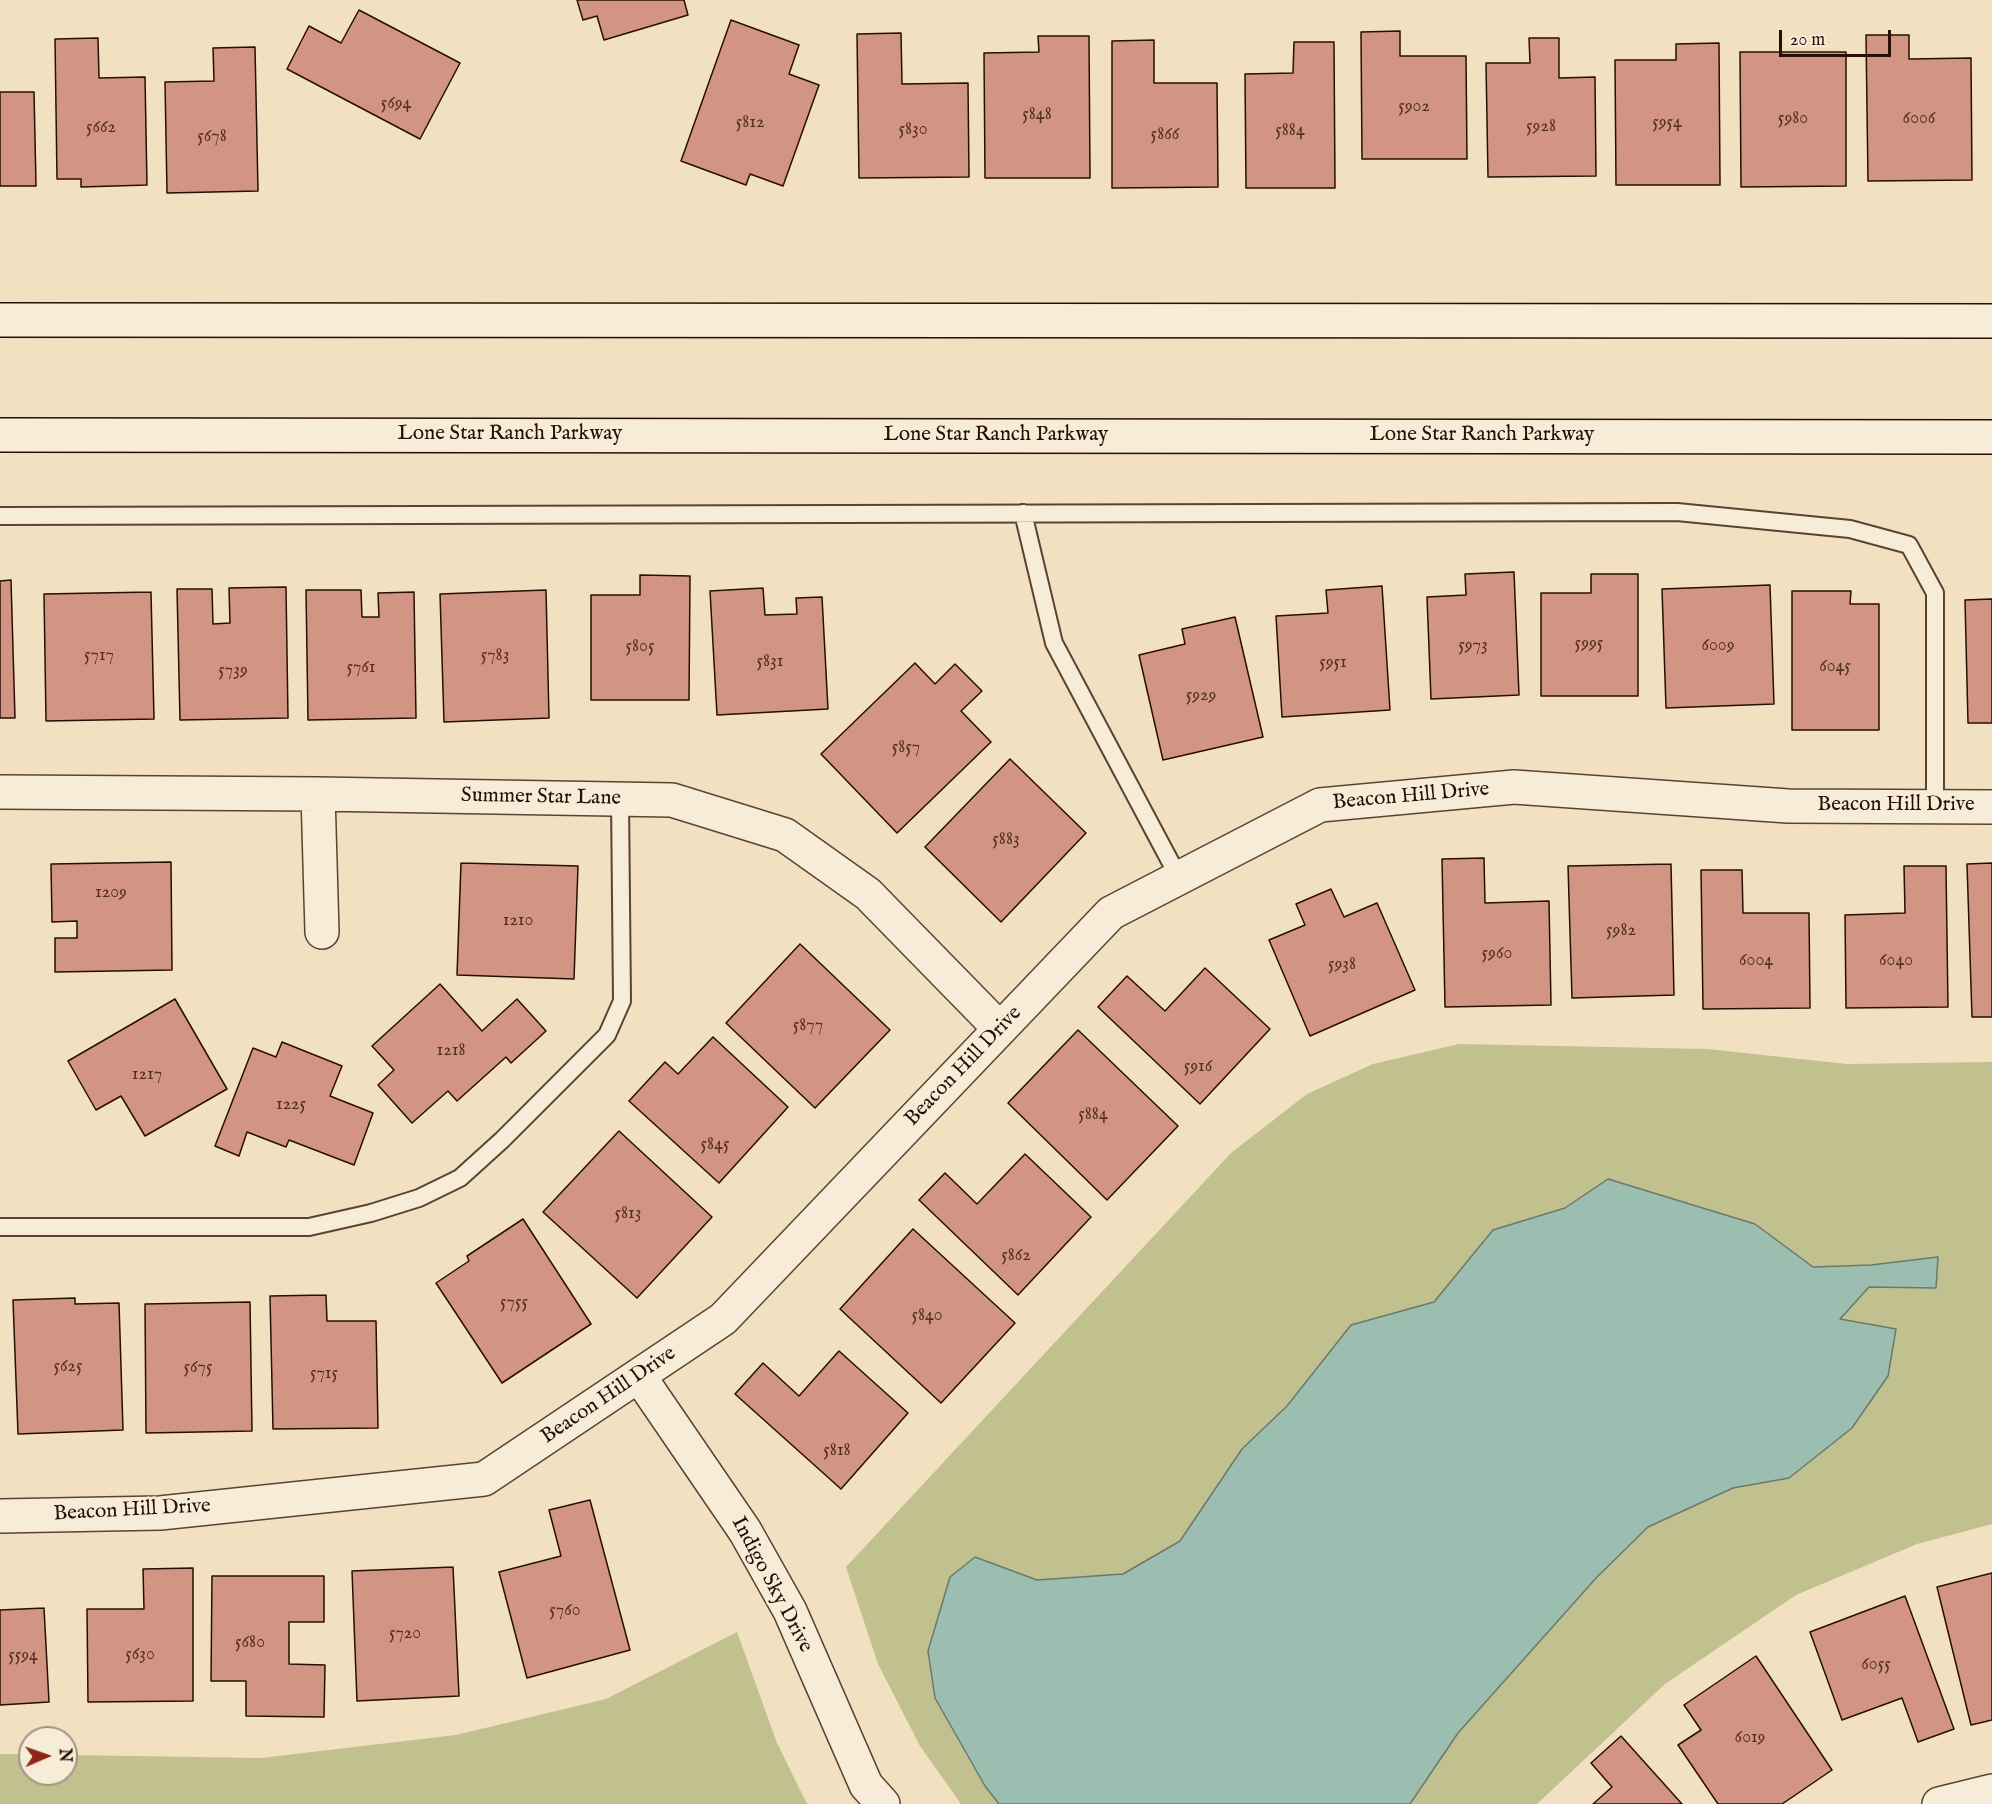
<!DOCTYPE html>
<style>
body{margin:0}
#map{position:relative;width:1992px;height:1804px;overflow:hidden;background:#f1e1c1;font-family:"IM FELL English",serif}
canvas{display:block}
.north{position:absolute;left:18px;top:1726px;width:60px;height:60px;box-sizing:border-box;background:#f6ecd7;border:2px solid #a49383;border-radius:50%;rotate:88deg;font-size:16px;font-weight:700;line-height:24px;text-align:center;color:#280e04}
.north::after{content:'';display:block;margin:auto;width:21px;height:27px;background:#8f2418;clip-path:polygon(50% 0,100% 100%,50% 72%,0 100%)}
.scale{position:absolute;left:1779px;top:30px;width:112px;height:27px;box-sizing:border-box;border:3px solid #280e04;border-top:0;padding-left:8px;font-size:18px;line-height:21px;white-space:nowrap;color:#280e04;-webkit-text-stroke:4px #f6ecd7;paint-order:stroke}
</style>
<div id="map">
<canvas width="1992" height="1804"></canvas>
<div class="north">N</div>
<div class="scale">20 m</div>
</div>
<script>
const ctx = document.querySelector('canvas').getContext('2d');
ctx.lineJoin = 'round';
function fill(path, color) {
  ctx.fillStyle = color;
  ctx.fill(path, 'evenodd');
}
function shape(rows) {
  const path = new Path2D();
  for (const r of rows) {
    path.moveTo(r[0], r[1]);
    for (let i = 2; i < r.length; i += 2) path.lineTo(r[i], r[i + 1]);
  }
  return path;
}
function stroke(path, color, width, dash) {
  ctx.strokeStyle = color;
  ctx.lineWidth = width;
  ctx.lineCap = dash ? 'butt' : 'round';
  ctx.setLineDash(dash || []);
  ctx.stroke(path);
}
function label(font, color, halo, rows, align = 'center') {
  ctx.font = font + ' "IM FELL English",serif';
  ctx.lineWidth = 5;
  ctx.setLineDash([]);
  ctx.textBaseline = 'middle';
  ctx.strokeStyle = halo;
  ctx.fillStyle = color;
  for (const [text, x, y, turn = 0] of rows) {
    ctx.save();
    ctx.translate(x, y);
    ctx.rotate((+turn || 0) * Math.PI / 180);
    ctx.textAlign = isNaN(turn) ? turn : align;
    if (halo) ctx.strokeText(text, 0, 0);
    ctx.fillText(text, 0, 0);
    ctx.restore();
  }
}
const green = shape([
 [1459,1044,1707,1049,1847,1064,1992,1062,1992,1524,1917,1544,1796,1595,1665,1684,1537,1804,961,1804,920,1746,878,1664,846,1567,1231,1153,1307,1094,1373,1064],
 [737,1632,777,1743,807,1804,0,1804,0,1754,30,1754,30,1774,66,1774,66,1755,261,1758,456,1735,606,1699]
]);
const water = shape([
 [1608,1179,1755,1224,1813,1267,1871,1265,1938,1257,1936,1288,1869,1287,1840,1319,1896,1329,1888,1376,1852,1428,1789,1478,1733,1488,1648,1527,1597,1577,1458,1733,1410,1804,999,1804,985,1786,935,1698,928,1651,950,1577,975,1557,1037,1580,1123,1574,1180,1541,1242,1449,1287,1406,1351,1325,1434,1302,1493,1230,1565,1208,1608,1179]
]);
const building = shape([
 [577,0,684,0,688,15,604,40,597,16,583,20,577,0],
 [359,10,460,63,420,139,287,69,309,26,341,43,359,10],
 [731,20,799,45,789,74,819,85,783,186,750,174,746,185,681,161,731,20],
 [1400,31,1400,56,1466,56,1467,159,1362,159,1361,32,1400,31],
 [901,33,902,84,968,83,969,177,859,178,857,34,901,33],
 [1866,35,1909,35,1909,59,1971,58,1972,180,1868,181,1866,35],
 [1038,36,1089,36,1090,178,985,178,984,53,1039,52,1038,36],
 [98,38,99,78,145,77,147,185,81,187,81,179,57,179,55,39,98,38],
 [1529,38,1559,38,1559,78,1595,77,1596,176,1488,177,1486,63,1530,63,1529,38],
 [1154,40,1154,83,1217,83,1218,187,1112,188,1112,41,1154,40],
 [1294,42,1334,42,1335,188,1246,188,1245,74,1293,73,1294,42],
 [1719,43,1720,185,1616,185,1615,60,1676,60,1676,44,1719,43],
 [255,47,258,191,167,193,165,82,214,81,213,48,255,47],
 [1740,52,1846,52,1846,186,1741,187,1740,52],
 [0,92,34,92,36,186,0,186,0,92],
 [1514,572,1519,695,1431,699,1427,597,1466,595,1465,574,1514,572],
 [1591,574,1638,574,1638,696,1541,696,1541,593,1591,593,1591,574],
 [640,575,690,576,689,700,591,700,591,595,640,595,640,575],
 [11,580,15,718,0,718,0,581,11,580],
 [1770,585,1774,704,1666,708,1662,589,1770,585],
 [1382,586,1390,710,1282,717,1276,616,1328,613,1326,590,1382,586],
 [286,587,288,718,180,720,177,589,212,589,213,624,230,623,229,588,286,587],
 [763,588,765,615,797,614,796,598,822,597,828,709,717,715,710,591,763,588],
 [306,590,361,590,362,617,379,617,378,593,414,592,416,718,308,720,306,590],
 [546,590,549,718,444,722,440,594,546,590],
 [1792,591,1851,591,1850,604,1879,604,1879,730,1792,730,1792,591],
 [151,592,154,719,46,721,44,594,151,592],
 [1992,599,1992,723,1968,723,1965,600,1992,599],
 [1235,617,1263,737,1163,760,1139,655,1185,644,1182,629,1235,617],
 [915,663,935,684,955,664,982,691,961,711,991,742,897,833,821,754,915,663],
 [1010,759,1086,833,1001,922,925,847,1010,759],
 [1484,858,1485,903,1549,901,1551,1005,1445,1007,1442,859,1484,858],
 [171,862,172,970,55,972,55,938,77,938,77,921,52,922,51,864,171,862],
 [461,863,578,866,574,979,457,975,461,863],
 [1992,863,1992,1017,1972,1017,1967,864,1992,863],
 [1671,864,1674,995,1572,998,1568,866,1671,864],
 [1904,866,1946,866,1948,1007,1846,1008,1845,915,1905,913,1904,866],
 [1701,870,1742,870,1743,913,1809,913,1810,1008,1703,1009,1701,870],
 [1331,889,1344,917,1377,903,1415,990,1310,1036,1269,940,1305,925,1296,904,1331,889],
 [800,944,890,1030,815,1108,726,1023,800,944],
 [1205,968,1270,1029,1200,1104,1098,1007,1127,976,1165,1011,1205,968],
 [440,984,482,1031,517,999,546,1031,511,1063,506,1057,457,1101,448,1091,412,1123,378,1085,394,1070,372,1046,440,984],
 [175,999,227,1089,145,1136,121,1096,96,1110,68,1061,175,999],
 [1078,1030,1178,1126,1107,1200,1008,1103,1078,1030],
 [713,1037,788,1107,719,1183,629,1101,665,1062,678,1074,713,1037],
 [282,1042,342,1066,330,1096,373,1113,354,1165,289,1140,286,1147,247,1132,239,1156,215,1146,253,1048,276,1057,282,1042],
 [619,1131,712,1217,637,1298,543,1212,619,1131],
 [1025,1154,1091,1217,1018,1295,919,1200,945,1173,977,1204,1025,1154],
 [523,1219,591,1324,502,1383,436,1283,469,1261,467,1256,523,1219],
 [913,1229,1015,1323,941,1403,840,1309,913,1229],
 [326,1295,327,1321,376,1321,378,1428,273,1429,270,1296,326,1295],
 [75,1298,75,1304,119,1303,123,1430,18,1434,13,1300,75,1298],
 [250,1302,252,1431,146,1433,145,1304,250,1302],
 [839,1351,908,1413,841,1489,735,1394,763,1363,799,1396,839,1351],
 [590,1500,630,1650,527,1678,499,1572,561,1556,549,1510,590,1500],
 [453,1567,459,1696,357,1701,352,1571,453,1567],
 [193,1568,193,1701,88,1702,87,1609,144,1609,143,1569,193,1568],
 [1992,1573,1992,1720,1971,1725,1937,1587,1992,1573],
 [212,1576,324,1576,324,1622,289,1622,289,1664,325,1665,324,1717,246,1716,246,1681,211,1681,212,1576],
 [1905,1596,1954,1729,1918,1742,1902,1698,1842,1720,1810,1632,1905,1596],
 [44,1608,49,1702,0,1705,0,1610,44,1608],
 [1756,1656,1832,1770,1782,1804,1718,1804,1678,1745,1701,1730,1684,1705,1756,1656],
 [1621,1736,1682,1804,1593,1804,1612,1787,1591,1763,1621,1736]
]);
const lane = shape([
 [1023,513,1054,643,1179,878],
 [0,516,1677,512,1850,529,1909,545,1935,593,1935,806],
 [0,1227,309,1227,371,1213,419,1198,460,1178,502,1140,607,1035,622,1001,620,799]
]);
const street = shape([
 [0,792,318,794,672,800,785,835,868,894,1000,1029],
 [318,794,322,932],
 [639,1376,745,1531,790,1611,866,1785,883,1804],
 [0,1516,160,1513,484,1479,723,1319,1111,913,1320,805,1514,787,1788,806,1992,807],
 [1939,1804,1992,1791]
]);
const secondary = shape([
 [0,320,1992,321],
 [0,435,1992,437]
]);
const numberNames = [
 ["5694",396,104],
 ["5902",1414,107],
 ["5848",1037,115],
 ["5980",1793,119],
 ["6006",1919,119],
 ["5812",750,123],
 ["5954",1667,123],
 ["5928",1541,127],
 ["5662",101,128],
 ["5830",913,130],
 ["5884",1290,131],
 ["5866",1165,135],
 ["5678",212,137],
 ["5995",1589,644],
 ["5973",1473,646],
 ["6009",1718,646],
 ["5805",640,647],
 ["5717",99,656],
 ["5783",495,656],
 ["5831",770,662],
 ["5951",1333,663],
 ["6045",1835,667],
 ["5761",361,668],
 ["5739",233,671],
 ["5929",1201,696],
 ["5857",906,748],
 ["5883",1006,840],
 ["1209",111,893],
 ["1210",518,921],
 ["5982",1621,931],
 ["5960",1497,954],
 ["6004",1756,961],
 ["6040",1896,961],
 ["5938",1342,965],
 ["5877",808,1026],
 ["1218",451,1051],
 ["5916",1198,1067],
 ["1217",147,1075],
 ["1225",291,1105],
 ["5884",1093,1115],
 ["5845",715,1145],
 ["5813",628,1214],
 ["5862",1016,1256],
 ["5755",514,1303],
 ["5840",927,1316],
 ["5625",68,1367],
 ["5675",198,1368],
 ["5715",324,1374],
 ["5818",837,1451],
 ["5760",565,1611],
 ["5720",405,1634],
 ["5680",250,1643],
 ["5630",140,1655],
 ["5594",23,1656],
 ["6055",1876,1665],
 ["6019",1750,1738]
];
const streetNames = [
 ["Lone Star Ranch Parkway",510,435],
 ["Lone Star Ranch Parkway",996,436],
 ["Lone Star Ranch Parkway",1482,436],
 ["Beacon Hill Drive",1411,797,-5],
 ["Summer Star Lane",541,798,1],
 ["Beacon Hill Drive",1896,806],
 ["Beacon Hill Drive",964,1067,-46],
 ["Beacon Hill Drive",609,1396,-34],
 ["Beacon Hill Drive",132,1511,-3],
 ["Indigo Sky Drive",771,1585,62]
];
fill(green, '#c0c18f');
fill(water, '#9bbeb0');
stroke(water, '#6d786b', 1.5);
fill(building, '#d39583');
stroke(building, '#280e04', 1.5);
stroke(lane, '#5a4333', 20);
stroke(street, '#5a4333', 36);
stroke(secondary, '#280e04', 36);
stroke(lane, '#f6ecd7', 16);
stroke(street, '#f6ecd7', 33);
stroke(secondary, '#f6ecd7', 33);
label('18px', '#533024', null, numberNames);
label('21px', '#280e04', '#f6ecd7', streetNames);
</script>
